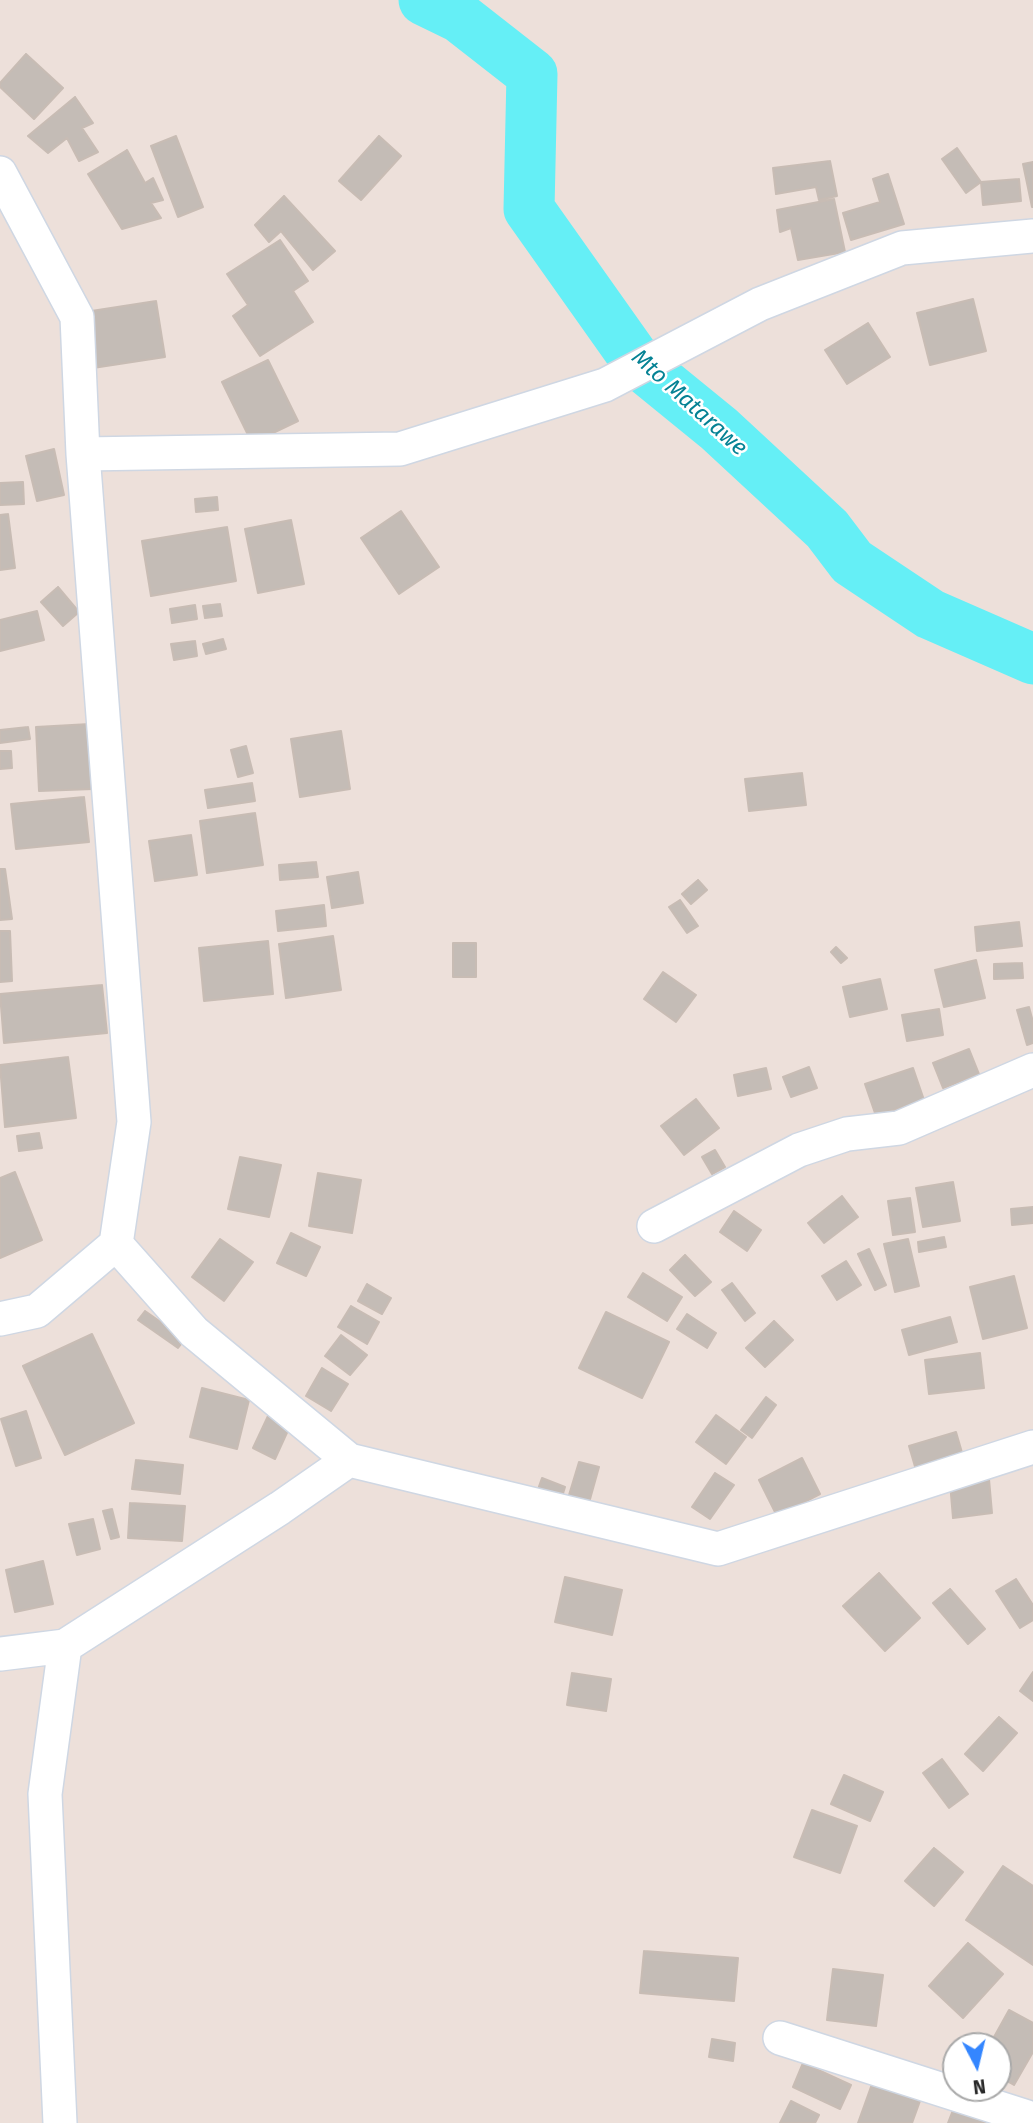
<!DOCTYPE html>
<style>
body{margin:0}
#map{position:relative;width:1033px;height:2123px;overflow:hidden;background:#ede0da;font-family:"Fira Sans",sans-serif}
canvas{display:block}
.north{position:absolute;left:942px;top:2032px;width:70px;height:70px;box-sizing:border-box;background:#fff;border:2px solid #a9a9a9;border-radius:50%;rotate:173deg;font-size:19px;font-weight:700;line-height:28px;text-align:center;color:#292929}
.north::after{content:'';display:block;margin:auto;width:24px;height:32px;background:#3486ff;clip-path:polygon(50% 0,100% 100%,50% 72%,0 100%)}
</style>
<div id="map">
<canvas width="1033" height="2123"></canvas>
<div class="north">N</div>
</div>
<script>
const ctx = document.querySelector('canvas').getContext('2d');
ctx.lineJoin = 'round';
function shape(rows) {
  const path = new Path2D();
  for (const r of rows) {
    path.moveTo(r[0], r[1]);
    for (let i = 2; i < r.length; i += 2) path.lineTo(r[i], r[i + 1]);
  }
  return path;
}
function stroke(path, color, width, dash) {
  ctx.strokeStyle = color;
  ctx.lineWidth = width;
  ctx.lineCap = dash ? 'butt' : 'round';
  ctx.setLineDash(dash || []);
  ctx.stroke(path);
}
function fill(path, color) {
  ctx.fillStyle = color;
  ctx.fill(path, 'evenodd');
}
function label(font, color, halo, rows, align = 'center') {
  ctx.font = font + ' "Fira Sans",sans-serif';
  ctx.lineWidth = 5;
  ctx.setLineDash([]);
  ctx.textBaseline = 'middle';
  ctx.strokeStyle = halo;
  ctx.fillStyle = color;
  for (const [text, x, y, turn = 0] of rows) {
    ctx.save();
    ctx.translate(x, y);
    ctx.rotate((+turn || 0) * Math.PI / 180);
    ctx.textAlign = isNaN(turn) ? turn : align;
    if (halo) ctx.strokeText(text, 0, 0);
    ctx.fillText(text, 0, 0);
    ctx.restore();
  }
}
const river = shape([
 [424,0,459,17,532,74,529,209,638,363,719,429,827,529,852,562,930,614,1033,659]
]);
const building = shape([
 [26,54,63,88,34,119,0,87,0,83,26,54],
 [75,97,93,123,82,128,98,152,79,161,67,138,48,153,28,136,75,97],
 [176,136,203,207,178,217,151,146,176,136],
 [379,136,401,156,361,200,339,181,379,136],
 [957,148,981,182,966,193,942,159,957,148],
 [127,150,145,183,153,178,163,200,151,203,161,218,122,229,88,174,127,150],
 [830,161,837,196,819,200,816,187,776,194,773,168,830,161],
 [1033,162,1033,207,1032,207,1023,164,1033,162],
 [888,174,904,224,851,240,843,213,880,202,873,179,888,174],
 [1019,179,1021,201,983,205,981,182,1019,179],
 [284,196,335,251,313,270,281,231,269,242,255,225,284,196],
 [834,199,845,252,798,260,791,228,780,232,777,210,834,199],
 [280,240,308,281,293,291,313,322,260,356,233,316,248,305,227,274,280,240],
 [973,299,986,351,930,365,917,313,973,299],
 [156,301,165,357,93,368,85,312,156,301],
 [868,323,890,357,847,384,825,350,868,323],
 [268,360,298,421,252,443,222,382,268,360],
 [54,449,64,495,37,501,26,456,54,449],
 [23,482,24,504,0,505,0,483,23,482],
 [217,497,218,510,196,512,195,499,217,497],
 [401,511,439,567,399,594,361,538,401,511],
 [8,514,15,568,0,570,0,515,8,514],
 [291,520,304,584,258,593,245,529,291,520],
 [227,527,236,581,151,596,142,541,227,527],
 [58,587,79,612,63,626,41,602,58,587],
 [220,604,222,616,205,618,203,606,220,604],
 [195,605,197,619,172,623,170,609,195,605],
 [37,611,44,640,0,651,0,620,37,611],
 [223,639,226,649,206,654,203,644,223,639],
 [195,641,197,656,174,660,171,644,195,641],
 [90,724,93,789,39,791,36,727,90,724],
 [28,727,30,739,0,743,0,730,28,727],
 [341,731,350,789,300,797,291,739,341,731],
 [246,746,253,773,238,777,231,750,246,746],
 [0,751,11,751,12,768,0,769,0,751],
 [802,773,806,805,749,811,745,779,802,773],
 [252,783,255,801,208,808,205,790,252,783],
 [84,797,89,842,16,849,11,804,84,797],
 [255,813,263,865,207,873,200,821,255,813],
 [191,835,197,875,155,881,149,841,191,835],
 [316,862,318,877,280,880,279,865,316,862],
 [0,869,5,869,12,919,0,920,0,869],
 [358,872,363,903,332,908,327,877,358,872],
 [698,880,707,890,691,904,682,894,698,880],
 [680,900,698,926,687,933,669,907,680,900],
 [324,905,326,926,278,931,276,911,324,905],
 [1019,922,1022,946,977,951,975,927,1019,922],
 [0,931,10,931,12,981,0,982,0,931],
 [333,936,341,990,286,998,279,944,333,936],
 [268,941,273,994,204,1001,199,948,268,941],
 [453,943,476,943,476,977,453,977,453,943],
 [836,947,847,958,841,963,831,952,836,947],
 [976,960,985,998,944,1007,935,970,976,960],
 [1022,963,1023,978,994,979,994,964,1022,963],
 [663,972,696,995,676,1022,644,999,663,972],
 [880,979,887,1009,850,1017,843,987,880,979],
 [102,985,107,1033,4,1043,0,994,102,985],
 [1029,1007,1033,1022,1033,1043,1027,1045,1017,1010,1029,1007],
 [939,1009,943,1035,907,1041,902,1015,939,1009],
 [969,1049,979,1074,943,1088,933,1063,969,1049],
 [68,1057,76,1118,5,1127,0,1065,68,1057],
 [809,1067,817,1088,791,1097,783,1077,809,1067],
 [766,1068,771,1089,738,1096,734,1075,766,1068],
 [913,1068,924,1100,876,1116,865,1084,913,1068],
 [696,1099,719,1128,684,1155,661,1126,696,1099],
 [39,1133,42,1148,19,1151,17,1136,39,1133],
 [715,1150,725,1167,712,1174,702,1157,715,1150],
 [240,1157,281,1165,269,1217,228,1209,240,1157],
 [15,1172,42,1240,0,1258,0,1178,15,1172],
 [318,1173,361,1180,352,1233,309,1226,318,1173],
 [953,1182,960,1221,923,1227,916,1188,953,1182],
 [842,1196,858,1217,824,1243,808,1223,842,1196],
 [910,1198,915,1232,893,1235,888,1201,910,1198],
 [1033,1207,1033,1223,1012,1225,1011,1209,1033,1207],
 [734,1211,761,1230,747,1251,720,1232,734,1211],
 [291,1233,320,1247,306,1276,277,1263,291,1233],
 [944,1237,946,1247,919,1252,918,1242,944,1237],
 [220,1239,253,1262,224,1301,192,1277,220,1239],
 [908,1239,919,1286,895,1292,884,1244,908,1239],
 [869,1249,886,1285,875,1290,858,1254,869,1249],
 [685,1255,711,1282,695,1296,670,1270,685,1255],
 [846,1261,861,1285,837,1300,822,1276,846,1261],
 [643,1273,682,1297,667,1321,628,1297,643,1273],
 [1014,1276,1027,1328,983,1339,970,1287,1014,1276],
 [732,1283,755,1313,745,1321,722,1290,732,1283],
 [367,1284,391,1298,382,1314,358,1301,367,1284],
 [351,1306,379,1322,367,1344,338,1327,351,1306],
 [145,1311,185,1339,178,1348,138,1320,145,1311],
 [606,1312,669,1342,642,1398,579,1368,606,1312],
 [687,1314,716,1333,707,1348,677,1329,687,1314],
 [950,1317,957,1342,909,1355,902,1330,950,1317],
 [774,1321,793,1340,765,1367,746,1348,774,1321],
 [92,1334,134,1423,65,1455,23,1366,92,1334],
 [341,1335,367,1355,350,1375,325,1356,341,1335],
 [980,1353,984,1388,929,1394,925,1360,980,1353],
 [322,1368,348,1384,331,1411,306,1396,322,1368],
 [202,1388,249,1400,237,1449,190,1437,202,1388],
 [766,1397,776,1405,752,1438,741,1430,766,1397],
 [26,1411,41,1458,16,1466,1,1419,26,1411],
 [716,1415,746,1437,726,1464,696,1442,716,1415],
 [268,1416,290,1426,275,1459,253,1448,268,1416],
 [956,1432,963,1456,916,1470,909,1446,956,1432],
 [802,1458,820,1494,777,1516,759,1480,802,1458],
 [136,1460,183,1465,180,1494,132,1489,136,1460],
 [579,1462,599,1467,587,1510,566,1505,579,1462],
 [715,1473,734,1485,710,1519,692,1507,715,1473],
 [542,1478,565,1487,561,1500,537,1492,542,1478],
 [989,1479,992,1513,953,1518,950,1483,989,1479],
 [130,1503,185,1506,182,1541,128,1538,130,1503],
 [112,1509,119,1537,111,1539,103,1511,112,1509],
 [93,1519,100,1549,77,1555,69,1524,93,1519],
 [43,1561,53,1604,15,1612,6,1570,43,1561],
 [879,1573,920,1618,885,1651,843,1606,879,1573],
 [565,1577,622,1590,612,1635,555,1622,565,1577],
 [1016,1579,1033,1605,1033,1620,1020,1628,996,1591,1016,1579],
 [950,1589,985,1629,968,1644,933,1603,950,1589],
 [1033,1672,1033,1701,1020,1691,1033,1672],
 [572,1673,611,1679,606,1711,567,1705,572,1673],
 [999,1717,1017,1733,983,1771,965,1754,999,1717],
 [942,1759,968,1794,949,1808,923,1773,942,1759],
 [844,1775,883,1792,870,1821,831,1804,844,1775],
 [812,1810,857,1826,840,1873,794,1857,812,1810],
 [934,1848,963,1872,934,1906,905,1881,934,1848],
 [1003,1866,1033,1886,1033,1965,966,1920,1003,1866],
 [968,1943,1003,1974,963,2018,929,1986,968,1943],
 [644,1951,738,1958,734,2001,640,1993,644,1951],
 [833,1969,883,1975,876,2026,827,2020,833,1969],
 [1009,2010,1033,2023,1033,2052,1014,2085,998,2076,998,2046,989,2046,1009,2010],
 [712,2039,735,2043,733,2061,709,2057,712,2039],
 [803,2063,851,2085,840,2109,793,2087,803,2063],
 [872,2084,920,2101,912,2123,858,2123,872,2084],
 [958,2097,994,2123,948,2123,958,2097],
 [791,2101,819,2115,815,2123,780,2123,791,2101]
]);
const minor = shape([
 [0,173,77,317,83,454,134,1122,116,1244,37,1311,0,1319],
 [83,454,400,449,605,385,760,304,902,248,1033,236],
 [654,1226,799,1150,847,1134,899,1128,1033,1070],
 [116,1244,194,1332,349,1460,718,1549,1033,1447],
 [0,1654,65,1646],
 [780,2038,1027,2117],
 [60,2123,45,1794,65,1646,280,1508,349,1460]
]);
const waterNames = [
 ["Mto Matarawe",689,403,42]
];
stroke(river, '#65eff6', 51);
fill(building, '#c4bcb6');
stroke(building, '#c8bcb4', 2);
stroke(minor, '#cfd7e3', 36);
stroke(minor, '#fff', 33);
label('italic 23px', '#058294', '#fff', waterNames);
</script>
